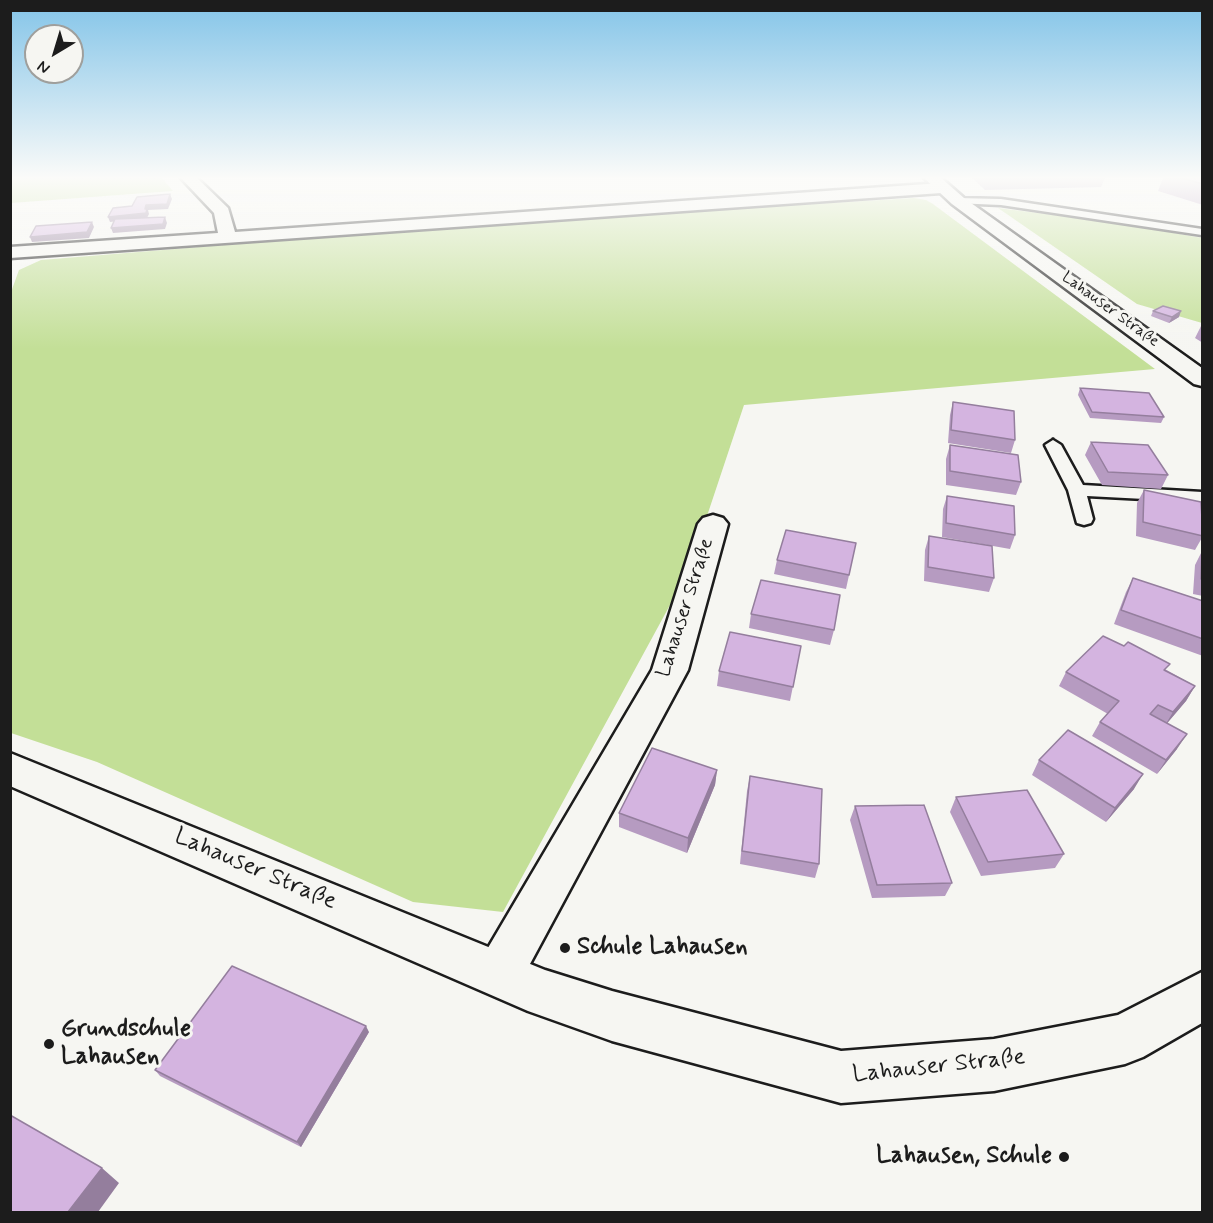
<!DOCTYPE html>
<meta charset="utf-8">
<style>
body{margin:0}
#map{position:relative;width:1213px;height:1223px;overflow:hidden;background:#f6f6f2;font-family:Mynerve,sans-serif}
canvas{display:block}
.frame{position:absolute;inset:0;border:12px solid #1c1c1c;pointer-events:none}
.north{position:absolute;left:24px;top:24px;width:60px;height:60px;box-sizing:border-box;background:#f6f6f2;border:2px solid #9f9f9c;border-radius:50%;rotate:218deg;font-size:16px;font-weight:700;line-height:24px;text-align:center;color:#1c1c1c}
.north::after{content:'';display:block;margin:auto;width:21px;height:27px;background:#1c1c1c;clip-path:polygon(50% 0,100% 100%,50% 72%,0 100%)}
</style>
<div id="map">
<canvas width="1213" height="1223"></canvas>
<div class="frame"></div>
<div class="north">N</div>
</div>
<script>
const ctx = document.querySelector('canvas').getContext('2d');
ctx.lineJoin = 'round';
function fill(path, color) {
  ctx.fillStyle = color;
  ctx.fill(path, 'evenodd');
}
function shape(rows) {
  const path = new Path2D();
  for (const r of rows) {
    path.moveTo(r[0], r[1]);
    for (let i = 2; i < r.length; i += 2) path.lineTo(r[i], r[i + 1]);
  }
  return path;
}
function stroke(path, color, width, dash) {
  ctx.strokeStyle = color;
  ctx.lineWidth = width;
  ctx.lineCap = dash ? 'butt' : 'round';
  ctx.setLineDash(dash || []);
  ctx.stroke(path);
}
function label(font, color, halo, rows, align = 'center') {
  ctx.font = font + ' Mynerve,sans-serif';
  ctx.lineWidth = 6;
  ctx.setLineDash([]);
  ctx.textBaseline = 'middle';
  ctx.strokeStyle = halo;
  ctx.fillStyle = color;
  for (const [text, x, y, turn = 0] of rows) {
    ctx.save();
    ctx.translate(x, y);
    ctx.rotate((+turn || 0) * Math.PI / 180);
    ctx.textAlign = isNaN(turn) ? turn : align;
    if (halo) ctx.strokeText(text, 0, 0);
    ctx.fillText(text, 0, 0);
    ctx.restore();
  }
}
const green = shape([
 [11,177,161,177,173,191,11,203],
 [914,198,926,200,933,204,1155,369,744,405,689,570,503,912,413,902,97,762,11,733,11,292,19,270,41,260,236,244,578,218],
 [998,208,1118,223,1202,238,1202,323,1137,304]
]);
const service = shape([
 [958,198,1001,199,1202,229,1202,235,1001,205,954,203,954,199,958,198],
 [1053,440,1061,445,1083,485,1202,492,1202,502,1087,496,1093,519,1091,523,1084,525,1077,523,1068,490,1045,445,1053,440]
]);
const minor = shape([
 [180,177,196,177,228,208,235,232,941,183,949,188,941,193,10,258,10,247,218,233,214,213,180,177],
 [713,515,723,518,728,524,688,670,516,990,499,997,482,990,475,974,482,958,652,670,698,524,703,518,713,515]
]);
const tertiary = shape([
 [923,177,940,177,964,198,1202,368,1202,386,1194,384,952,204,923,177],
 [10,753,545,970,612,991,841,1051,994,1039,1118,1015,1202,972,1202,1023,1143,1057,1125,1064,994,1091,841,1103,612,1041,528,1011,10,786,10,753]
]);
const wall = shape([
 [971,177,1105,177,1101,187,985,190],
 [1160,177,1203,177,1203,205,1158,191,1163,178],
 [1153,311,1179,317,1169,323,1151,316],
 [1201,326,1203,326,1203,343,1195,338],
 [1080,388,1164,417,1161,423,1090,418,1078,395],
 [953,402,1015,440,1011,453,948,443,950,415],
 [1091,442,1168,475,1161,489,1102,485,1085,455],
 [950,445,1021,482,1016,495,946,485,946,459],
 [1144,490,1201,502,1203,536,1195,550,1136,536,1137,503],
 [947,496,1015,535,1010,549,942,537,943,509],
 [929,536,994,578,989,592,924,581,925,550],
 [856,543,846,589,774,574,777,560],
 [1202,551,1203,596,1193,594,1195,565],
 [1133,578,1203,613,1203,656,1114,624,1126,592],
 [751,614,834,630,830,645,749,628],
 [801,646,790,701,717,686,719,671],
 [1124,646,1195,686,1186,701,1167,723,1177,749,1157,774,1092,736,1100,722,1108,714,1059,686,1066,672],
 [1039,760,1134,789,1106,822,1032,775],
 [717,770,715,785,687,853,619,827,619,813],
 [750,776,819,864,815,878,740,864,747,791],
 [956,797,1064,854,1055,868,981,876,950,812],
 [855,806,952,883,945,896,872,898,850,820],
 [369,1032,301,1147,160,1076,155,1070]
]);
const shadedWall = shape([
 [170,194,172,199,168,209,148,210,149,214,147,218,110,222,108,217,145,209,146,205],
 [165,217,167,223,165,229,113,233,111,228],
 [92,222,94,227,89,238,32,242,30,237],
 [1181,311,1179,317,1169,323,1172,317],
 [1195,686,1186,701,1164,727,1173,712],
 [1187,734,1177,749,1157,774,1166,760],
 [717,770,715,785,687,853,688,838],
 [1143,774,1134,789,1106,822,1115,808],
 [366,1026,369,1032,301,1147,297,1142],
 [102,1168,119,1183,98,1212,68,1212]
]);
const building = shape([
 [1178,177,1203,177,1203,184,1178,177],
 [170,194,167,204,146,205,145,209,147,209,146,213,108,217,113,208,132,206,137,197,170,194],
 [165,217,163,224,111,228,115,219,165,217],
 [92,222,87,232,30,237,36,226,92,222],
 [1163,306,1181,311,1172,317,1153,311,1163,306],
 [1080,388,1149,393,1164,417,1092,412,1080,388],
 [953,402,1014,411,1015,440,951,430,953,402],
 [1091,442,1148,445,1168,475,1108,472,1091,442],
 [950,445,1018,455,1021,482,950,471,950,445],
 [1144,490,1201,502,1203,536,1143,522,1144,490],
 [947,496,1014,506,1015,535,946,523,947,496],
 [786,530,856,543,849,575,777,560,786,530],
 [929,536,992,546,994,578,928,567,929,536],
 [1202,551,1203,551,1203,580,1201,579,1202,551],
 [1133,578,1203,601,1203,639,1121,610,1133,578],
 [761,580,840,595,834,630,751,614,761,580],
 [730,632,801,646,793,687,719,671,730,632],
 [1103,636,1124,646,1128,642,1170,664,1164,670,1195,686,1173,712,1158,705,1150,714,1187,734,1166,760,1100,722,1119,701,1066,672,1103,636],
 [1068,730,1143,774,1115,808,1039,760,1068,730],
 [652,748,717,770,688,838,619,813,652,748],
 [750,776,822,789,819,864,742,851,750,776],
 [1027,790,1064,854,988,862,956,797,1027,790],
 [924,805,952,883,877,885,855,806,924,805],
 [232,966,366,1026,297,1142,155,1070,232,966],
 [10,1115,102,1168,68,1212,10,1212,10,1115]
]);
const markers = [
 [565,948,6,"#1c1c1c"],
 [49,1044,6,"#1c1c1c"],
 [1064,1157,6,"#1c1c1c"]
];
const farStreetnames = [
 ["Lahauser Straße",1110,310,36]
];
const streetNames = [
 ["Lahauser Straße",686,608,-72]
];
const nearStreetnames = [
 ["Lahauser Straße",255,870,23],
 ["Lahauser Straße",939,1067,-6]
];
const nearPoinames = [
 ["Schule Lahausen",577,948],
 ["Grundschule",61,1030],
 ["Lahausen",61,1058],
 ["Lahausen, Schule",1052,1157,"right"]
];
fill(green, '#c3df97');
stroke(service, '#1c1c1c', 5);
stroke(minor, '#1c1c1c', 5);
stroke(tertiary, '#1c1c1c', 5);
fill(service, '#f6f6f2');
fill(minor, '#f6f6f2');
fill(tertiary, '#f6f6f2');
fill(wall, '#b69bc1');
fill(shadedWall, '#947e9d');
fill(building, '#d4b4e0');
stroke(building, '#947e9d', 1.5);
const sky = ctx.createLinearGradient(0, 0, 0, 349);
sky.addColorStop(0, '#83c4e8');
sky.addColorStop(0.51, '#fbfbf9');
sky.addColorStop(1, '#fbfbf900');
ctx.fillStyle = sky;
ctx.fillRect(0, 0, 1213, 349);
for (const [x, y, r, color] of markers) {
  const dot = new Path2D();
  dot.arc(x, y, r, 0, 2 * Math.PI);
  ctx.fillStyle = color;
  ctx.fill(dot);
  stroke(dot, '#f6f6f2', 2);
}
label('16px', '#1c1c1c', '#f6f6f2', farStreetnames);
label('20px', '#1c1c1c', '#f6f6f2', streetNames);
label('24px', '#1c1c1c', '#f6f6f2', nearStreetnames);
label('bold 24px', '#1c1c1c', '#f6f6f2', nearPoinames, 'left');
</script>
